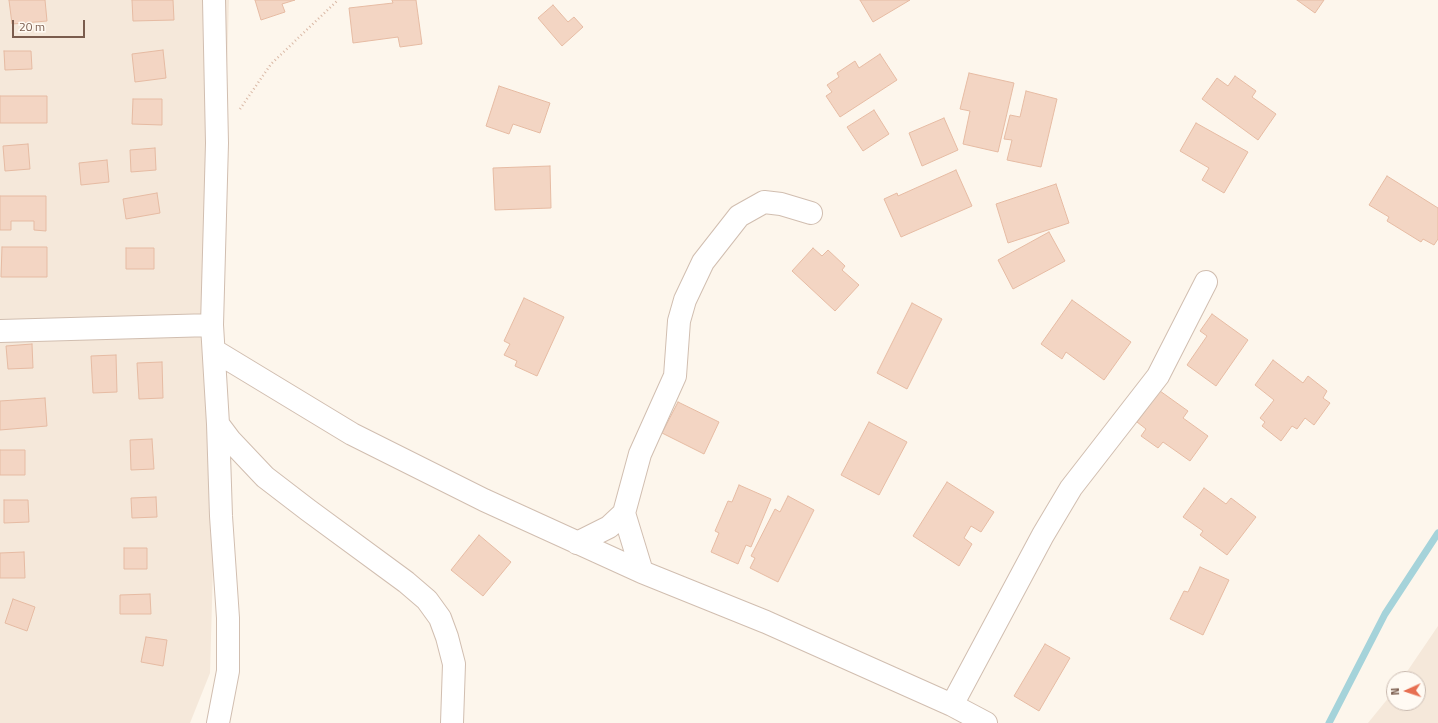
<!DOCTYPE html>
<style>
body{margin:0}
#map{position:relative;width:1438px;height:723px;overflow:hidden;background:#fdf6ec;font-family:"Titillium Web",sans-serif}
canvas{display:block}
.north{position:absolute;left:1386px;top:671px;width:40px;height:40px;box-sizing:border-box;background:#fffaf3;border:1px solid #cabbb1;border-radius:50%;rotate:267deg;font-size:11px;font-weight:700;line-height:16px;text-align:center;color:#7a5c4d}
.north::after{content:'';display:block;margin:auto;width:14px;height:18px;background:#e76f51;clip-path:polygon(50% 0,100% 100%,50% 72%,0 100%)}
.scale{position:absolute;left:12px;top:20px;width:73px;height:18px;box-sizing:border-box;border:2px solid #7a5c4d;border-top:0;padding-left:5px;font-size:12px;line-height:14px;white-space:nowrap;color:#7a5c4d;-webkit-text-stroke:3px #fffaf3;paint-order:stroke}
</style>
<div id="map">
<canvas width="1438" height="723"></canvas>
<div class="north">N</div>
<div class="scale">20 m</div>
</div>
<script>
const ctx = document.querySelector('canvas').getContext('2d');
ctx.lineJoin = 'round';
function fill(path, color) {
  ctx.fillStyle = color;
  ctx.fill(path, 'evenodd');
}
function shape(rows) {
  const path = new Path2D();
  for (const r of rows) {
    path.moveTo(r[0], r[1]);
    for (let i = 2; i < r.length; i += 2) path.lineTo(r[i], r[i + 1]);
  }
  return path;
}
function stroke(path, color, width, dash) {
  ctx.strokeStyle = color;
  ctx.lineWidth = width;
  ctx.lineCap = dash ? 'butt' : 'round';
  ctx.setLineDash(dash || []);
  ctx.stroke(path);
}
const residential = shape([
 [0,0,229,0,210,673,190,723,0,723],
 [1438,626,1438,723,1368,723,1394,691,1394,703,1418,703,1418,679,1402,679]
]);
const stream = shape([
 [1329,723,1385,614,1438,533]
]);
const building = shape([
 [9,0,45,0,47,21,12,24,9,0],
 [132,0,173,0,174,20,133,21,132,0],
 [255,0,295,0,282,4,285,12,261,20,255,0],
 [392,0,416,0,422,44,400,47,398,37,353,43,349,8,393,3,392,0],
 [860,0,910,0,873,22,860,0],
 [1297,0,1324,0,1315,13,1297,0],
 [553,5,568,22,574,17,583,27,562,46,538,18,553,5],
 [163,50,166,78,135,82,132,54,163,50],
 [4,51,31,51,32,69,5,70,4,51],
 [880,54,897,80,840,117,826,96,832,92,827,85,839,77,837,73,855,61,859,68,880,54],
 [969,73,1014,83,998,152,963,144,970,111,960,109,969,73],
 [1235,76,1256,91,1252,97,1276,114,1258,140,1202,99,1217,78,1228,86,1235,76],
 [499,86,550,103,540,133,513,124,509,134,486,126,499,86],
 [1026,91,1057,99,1041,167,1007,160,1012,140,1004,139,1010,115,1020,117,1026,91],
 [0,96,47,96,47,123,0,123,0,96],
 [133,99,162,99,162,125,132,124,133,99],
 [874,110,889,134,863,151,847,127,874,110],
 [944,118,958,150,922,166,909,133,944,118],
 [1196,123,1248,152,1224,193,1202,180,1209,168,1180,151,1196,123],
 [28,144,30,169,5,171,3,146,28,144],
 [155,148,156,170,131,172,130,150,155,148],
 [107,160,109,182,81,185,79,163,107,160],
 [550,166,551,208,495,210,493,168,550,166],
 [956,170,972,206,901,237,884,199,897,193,898,196,956,170],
 [1387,176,1438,208,1438,239,1434,245,1423,239,1421,242,1387,221,1389,217,1369,205,1387,176],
 [1056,184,1069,223,1008,243,996,204,1056,184],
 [157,193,160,213,126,219,123,199,157,193],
 [0,196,46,196,46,231,34,230,34,221,11,221,11,230,0,230,0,196],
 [1049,232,1065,261,1013,289,998,260,1049,232],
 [2,247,47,247,47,277,1,277,2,247],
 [126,248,154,248,154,269,126,269,126,248],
 [813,248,822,256,828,250,845,266,842,270,859,285,835,311,792,271,813,248],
 [524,298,564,317,537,376,515,366,517,361,504,355,510,344,504,341,524,298],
 [1072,300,1131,342,1104,380,1066,352,1062,359,1041,344,1072,300],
 [912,303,942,319,907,389,877,373,912,303],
 [1212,314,1248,340,1216,386,1187,365,1207,336,1200,331,1212,314],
 [32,344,33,368,8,369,6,346,32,344],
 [116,355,117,392,93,393,91,356,116,355],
 [1273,360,1303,383,1308,376,1327,391,1323,398,1330,403,1314,425,1305,418,1297,429,1292,426,1281,441,1262,426,1265,422,1260,418,1274,400,1255,385,1273,360],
 [162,362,163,398,139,399,137,363,162,362],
 [1160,391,1188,411,1183,418,1208,436,1190,461,1163,442,1158,448,1141,436,1146,429,1137,422,1160,391],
 [45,398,47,426,0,430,0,401,45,398],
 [678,402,719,422,704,454,662,433,678,402],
 [869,422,907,442,879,495,841,475,869,422],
 [152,439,154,469,131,470,130,440,152,439],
 [0,450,25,450,25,475,0,475,0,450],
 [947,482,994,512,981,532,971,526,964,538,972,544,959,566,913,536,947,482],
 [739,485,771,499,751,547,746,545,738,564,711,552,719,533,715,531,728,501,732,502,739,485],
 [1204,488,1226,504,1231,498,1256,517,1227,555,1200,535,1203,531,1183,517,1204,488],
 [788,496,814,510,778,582,750,568,755,558,751,556,775,509,780,512,788,496],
 [156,497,157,517,132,518,131,498,156,497],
 [4,500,28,500,29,522,4,523,4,500],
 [479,535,511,562,483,596,451,570,479,535],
 [124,548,147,548,147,569,124,569,124,548],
 [24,552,25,578,0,578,0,553,24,552],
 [1200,567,1229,580,1203,635,1170,619,1184,591,1188,592,1200,567],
 [150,594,151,614,120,614,120,595,150,594],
 [13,599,35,607,27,631,5,623,13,599],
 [146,637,167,640,163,666,141,662,146,637],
 [1045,644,1070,658,1039,711,1014,696,1045,644]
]);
const path = shape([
 [240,109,271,64,338,0]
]);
const minor = shape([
 [214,0,217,143,212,325,218,424,221,516,228,618,228,671,218,723],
 [0,331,212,325],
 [215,351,352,434,484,500,642,572,766,622,952,705,986,723],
 [218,424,230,440,265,477,308,510,406,582,427,600,440,618,447,637,454,664,452,723],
 [624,513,642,572],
 [577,543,609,527,624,513,640,454,675,376,679,321,685,300,703,262,739,216,764,202,781,204,811,213],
 [952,705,1043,535,1071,488,1158,376,1206,282]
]);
fill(residential, '#f5e8da');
stroke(stream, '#a5d3da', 7);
fill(building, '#f3d5c3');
stroke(building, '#e6bba3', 1);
stroke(minor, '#d1beb0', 24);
stroke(path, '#d9b8a5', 2.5, [1, 3]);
stroke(minor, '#fff', 22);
</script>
